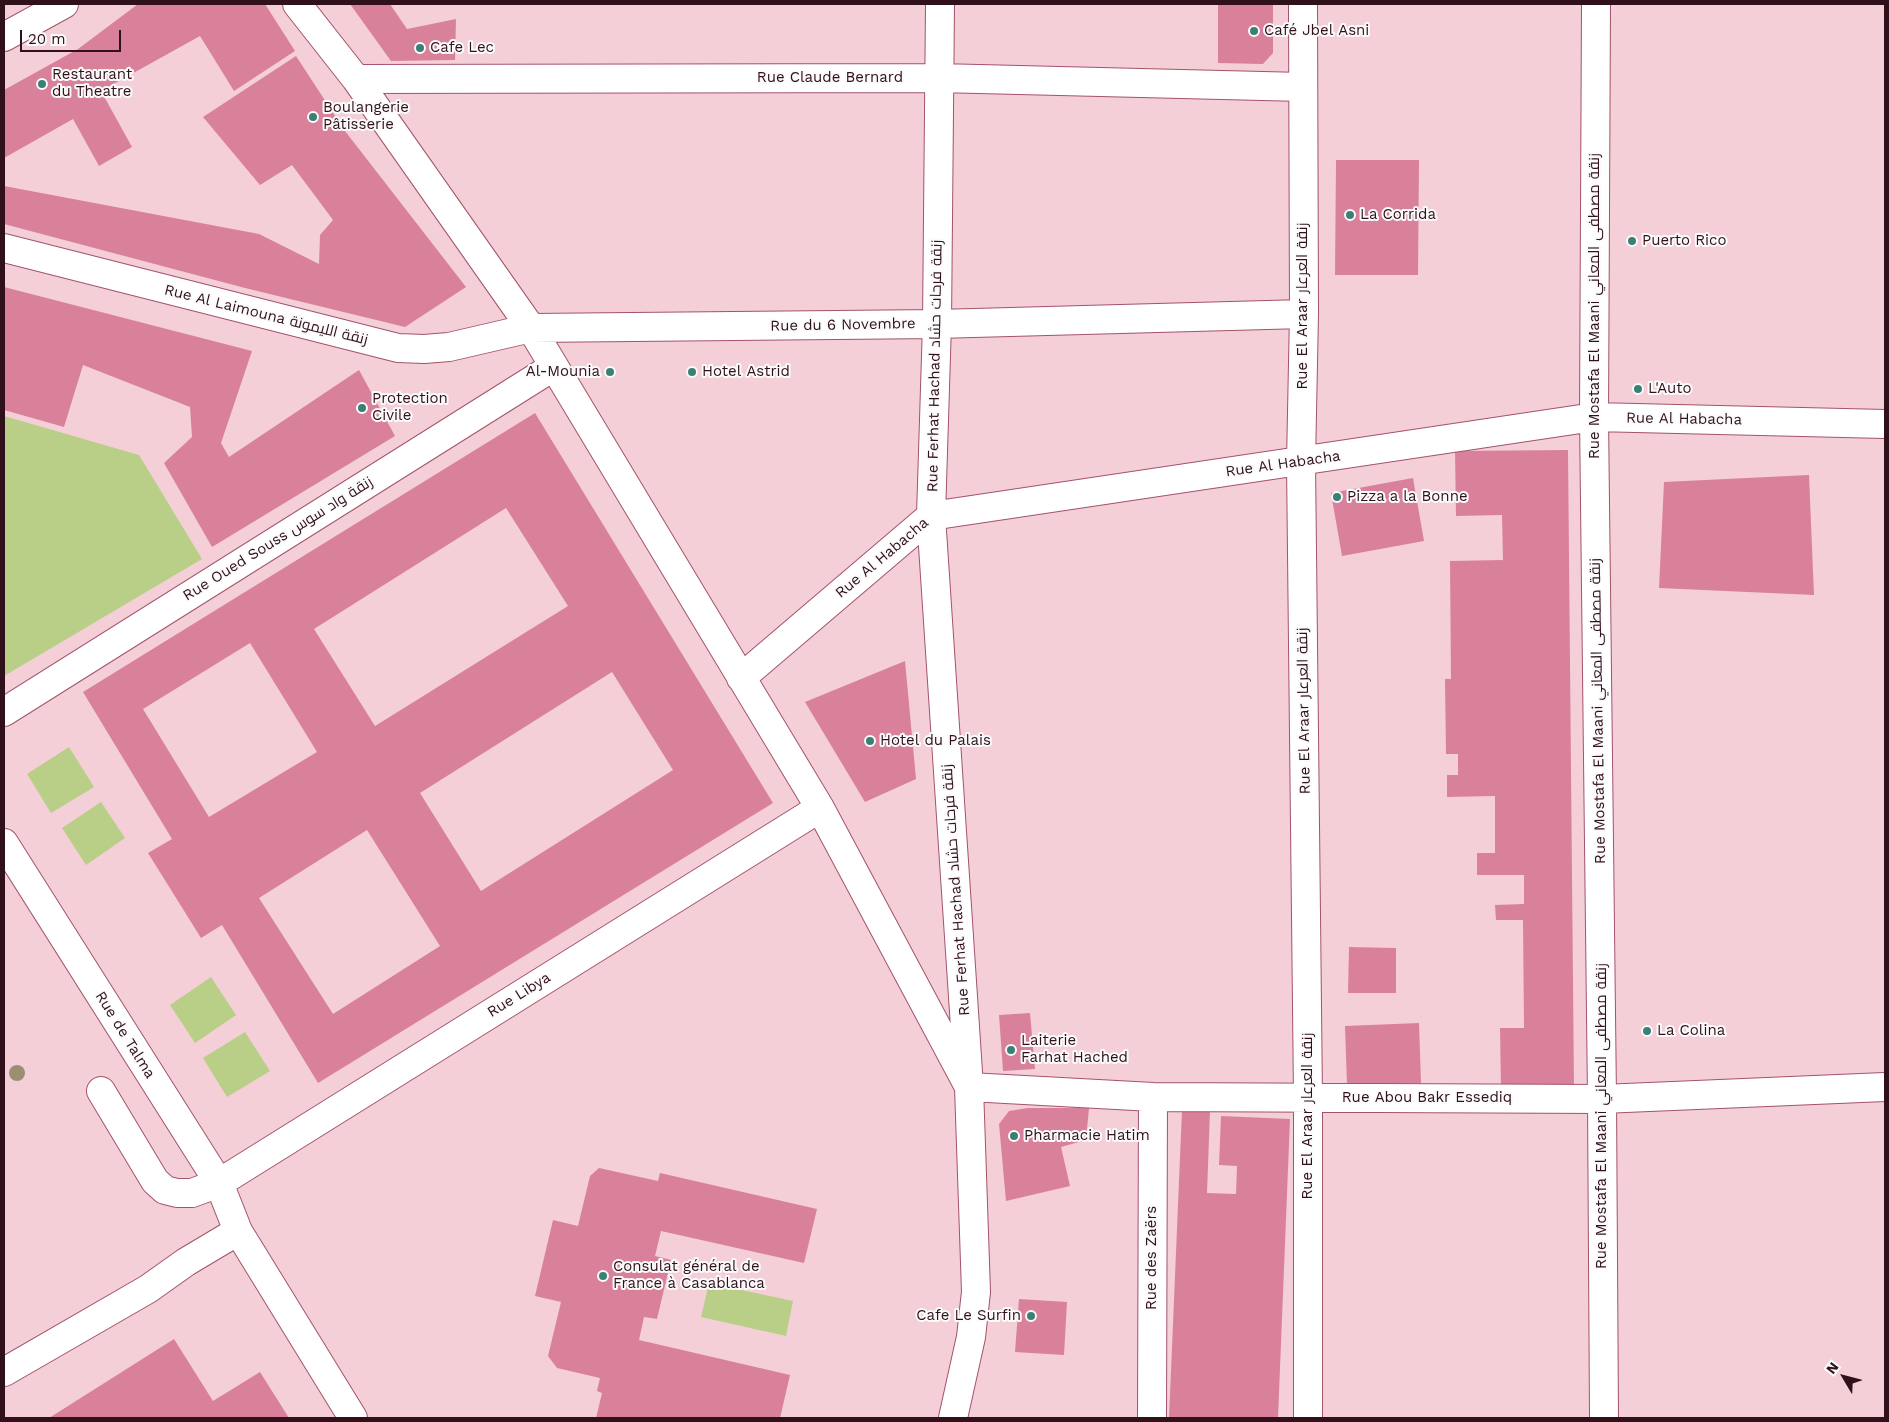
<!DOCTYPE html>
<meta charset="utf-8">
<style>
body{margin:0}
#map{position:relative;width:1889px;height:1422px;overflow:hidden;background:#f4cfd8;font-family:"Work Sans",sans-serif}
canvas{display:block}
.frame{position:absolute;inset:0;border:5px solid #30101b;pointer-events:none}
.north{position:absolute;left:1819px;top:1352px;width:50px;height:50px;-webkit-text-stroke:4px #fbfbfb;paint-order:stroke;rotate:307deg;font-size:14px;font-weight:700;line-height:20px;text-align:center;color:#30101b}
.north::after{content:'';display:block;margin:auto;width:18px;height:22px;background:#30101b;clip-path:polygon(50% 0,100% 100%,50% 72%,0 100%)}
.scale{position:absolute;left:20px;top:30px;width:101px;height:22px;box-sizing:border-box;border:2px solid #30101b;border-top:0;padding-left:6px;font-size:15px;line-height:18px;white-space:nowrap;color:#30101b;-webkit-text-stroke:4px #fbfbfb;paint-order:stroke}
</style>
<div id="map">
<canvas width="1889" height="1422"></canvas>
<div class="frame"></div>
<div class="north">N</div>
<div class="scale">20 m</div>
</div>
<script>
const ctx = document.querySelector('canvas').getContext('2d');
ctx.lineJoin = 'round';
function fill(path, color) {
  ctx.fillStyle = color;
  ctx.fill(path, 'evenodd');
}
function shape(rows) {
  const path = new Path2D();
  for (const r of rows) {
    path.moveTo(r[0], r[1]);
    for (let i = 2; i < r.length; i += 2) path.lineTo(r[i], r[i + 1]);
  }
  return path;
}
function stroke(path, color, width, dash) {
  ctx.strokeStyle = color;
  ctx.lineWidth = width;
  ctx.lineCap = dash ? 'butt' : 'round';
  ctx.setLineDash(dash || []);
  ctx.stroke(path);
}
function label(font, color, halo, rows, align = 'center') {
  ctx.font = font + ' "Work Sans",Cairo,sans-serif';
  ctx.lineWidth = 4;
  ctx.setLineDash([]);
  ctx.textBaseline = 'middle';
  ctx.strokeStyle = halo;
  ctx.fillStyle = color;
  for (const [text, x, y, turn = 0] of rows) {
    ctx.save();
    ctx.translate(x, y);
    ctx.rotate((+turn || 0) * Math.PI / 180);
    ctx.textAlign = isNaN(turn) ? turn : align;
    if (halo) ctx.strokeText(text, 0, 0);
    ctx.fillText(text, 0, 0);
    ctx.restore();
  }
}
const green = shape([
 [4,416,139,455,202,559,4,676],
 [69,747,94,787,51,813,27,774],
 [101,802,125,838,86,865,62,828],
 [211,977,236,1015,195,1043,170,1005],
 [245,1032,270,1071,227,1097,203,1058],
 [709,1283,793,1301,786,1336,701,1317]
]);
const building = shape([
 [138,4,265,4,295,51,234,91,200,36,101,91,132,147,99,166,73,119,4,158,4,90,78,49],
 [350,4,390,4,407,29,456,19,455,60,391,61],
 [1218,4,1273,4,1273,53,1263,64,1218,63],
 [296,56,345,131,466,287,405,327,245,288,4,224,4,186,259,234,319,264,320,235,333,220,292,165,260,185,203,117],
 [1336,160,1419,160,1418,275,1335,275],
 [4,287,252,351,221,443,229,457,359,370,395,436,212,547,164,463,192,437,190,407,83,365,64,427,4,410],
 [535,413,773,803,318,1083,222,925,201,938,148,853,172,839,83,692],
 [506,508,568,606,375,726,314,629],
 [250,643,317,752,209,817,143,709],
 [612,672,673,770,481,891,420,793],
 [367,830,440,946,333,1014,259,898],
 [1568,450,1574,1088,1501,1089,1500,1028,1524,1028,1523,920,1496,920,1495,905,1524,904,1524,875,1477,875,1477,853,1495,853,1495,796,1447,797,1447,775,1458,775,1458,754,1446,754,1445,679,1451,679,1450,561,1503,560,1502,515,1456,516,1455,451],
 [1809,475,1814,595,1659,588,1664,482],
 [1413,478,1424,541,1342,556,1331,493],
 [905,661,916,779,865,802,805,702],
 [1349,947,1396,948,1396,993,1348,993],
 [1030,1013,1035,1069,1003,1071,999,1015],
 [1419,1023,1421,1083,1347,1085,1345,1026],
 [1028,1108,1089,1108,1086,1140,1061,1147,1070,1186,1006,1201,999,1124,1009,1111],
 [1182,1110,1210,1111,1207,1193,1236,1194,1237,1166,1219,1165,1221,1116,1290,1119,1278,1418,1169,1418],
 [599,1168,658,1181,660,1173,817,1209,804,1263,661,1231,655,1256,671,1260,657,1319,644,1317,639,1340,790,1375,780,1418,596,1418,602,1393,597,1391,600,1378,557,1368,548,1356,561,1302,535,1296,553,1220,578,1226,590,1176],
 [1019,1299,1067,1302,1064,1355,1015,1352],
 [174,1339,213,1401,260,1372,289,1418,49,1418]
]);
const minor = shape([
 [297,4,356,79,531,328,820,808,969,1087,976,1292,971,1337,953,1418],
 [940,4,937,324,931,516,969,1087,1153,1097,1602,1099,1885,1087],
 [1303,4,1304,314,1301,462,1308,1097,1308,1418],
 [1596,4,1594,417,1602,1099,1604,1418],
 [356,79,938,78,1303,87],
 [4,248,398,348,424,349,449,347,531,328,937,324,1304,314],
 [741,678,931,516,1594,417,1885,424],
 [4,712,553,367],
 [4,843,219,1183,238,1231,353,1418],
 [101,1091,155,1181,165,1190,177,1193,192,1193,219,1183,820,808],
 [4,1372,148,1289,186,1262,238,1231],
 [1152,1418,1153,1097]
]);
const major = shape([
 [4,37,64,4]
]);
const trees = [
 [17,1073]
];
const markers = [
 [1254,31,5,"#3b8075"],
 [420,48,5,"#3b8075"],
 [42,84,5,"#3b8075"],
 [313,117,5,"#3b8075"],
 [1350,215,5,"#3b8075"],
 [1632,241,5,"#3b8075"],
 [610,372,5,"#3b8075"],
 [692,372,5,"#3b8075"],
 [1638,389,5,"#3b8075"],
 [362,408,5,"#3b8075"],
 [1337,497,5,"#3b8075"],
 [870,741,5,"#3b8075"],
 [1647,1031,5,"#3b8075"],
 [1011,1050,5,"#3b8075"],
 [1014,1136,5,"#3b8075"],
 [603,1276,5,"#3b8075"],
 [1031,1316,5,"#3b8075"]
];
const poiNames = [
 ["Café Jbel Asni",1264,31],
 ["Cafe Lec",430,48],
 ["Restaurant",52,75],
 ["du Theatre",52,92],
 ["Boulangerie",323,108],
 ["Pâtisserie",323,125],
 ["La Corrida",1360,215],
 ["Puerto Rico",1642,241],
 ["Al-Mounia",600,372,"right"],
 ["Hotel Astrid",702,372],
 ["L'Auto",1648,389],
 ["Protection",372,399],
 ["Civile",372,416],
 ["Pizza a la Bonne",1347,497],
 ["Hotel du Palais",880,741],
 ["La Colina",1657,1031],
 ["Laiterie",1021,1041],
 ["Farhat Hached",1021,1058],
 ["Pharmacie Hatim",1024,1136],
 ["Consulat général de",613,1267],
 ["France à Casablanca",613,1284],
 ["Cafe Le Surfin",1021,1316,"right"]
];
const streetNames = [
 ["Rue Claude Bernard",830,78],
 ["Rue El Araar زنقة العرعار",1303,306,-90],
 ["Rue Mostafa El Maani زنقة مصطفى المعاني",1595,306,-90],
 ["Rue Al Laimouna زنقة الليمونة",266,315,14],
 ["Rue du 6 Novembre",843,325,-1],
 ["Rue Ferhat Hachad زنقة فرحات حشاد",935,366,-89],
 ["Rue Al Habacha",1684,419,1],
 ["Rue Al Habacha",1283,464,-8],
 ["Rue Oued Souss زنقة واد سوس",278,539,-32],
 ["Rue Al Habacha",882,558,-40],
 ["Rue El Araar زنقة العرعار",1304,711,-91],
 ["Rue Mostafa El Maani زنقة مصطفى المعاني",1598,711,-91],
 ["Rue Ferhat Hachad زنقة فرحات حشاد",956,890,-94],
 ["Rue Libya",519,995,-32],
 ["Rue de Talma",125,1035,58],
 ["Rue Abou Bakr Essediq",1427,1098],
 ["Rue El Araar زنقة العرعار",1308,1116,-90],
 ["Rue Mostafa El Maani زنقة مصطفى المعاني",1602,1116,-90],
 ["Rue des Zaërs",1152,1258,-90]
];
fill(green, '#b9ce86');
fill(building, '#d9819b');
stroke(minor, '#a3536c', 30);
stroke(major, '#a3536c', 30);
stroke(minor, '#fff', 28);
stroke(major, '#fff', 28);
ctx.fillStyle = '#999073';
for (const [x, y] of trees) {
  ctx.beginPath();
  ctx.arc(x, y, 8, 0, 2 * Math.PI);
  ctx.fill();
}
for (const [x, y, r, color] of markers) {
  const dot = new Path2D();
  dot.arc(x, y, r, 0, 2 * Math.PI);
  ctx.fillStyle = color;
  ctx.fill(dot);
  stroke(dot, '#fbfbfb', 2);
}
label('15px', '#30101b', '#fbfbfb', poiNames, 'left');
label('15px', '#30101b', '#fbfbfb', streetNames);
</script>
